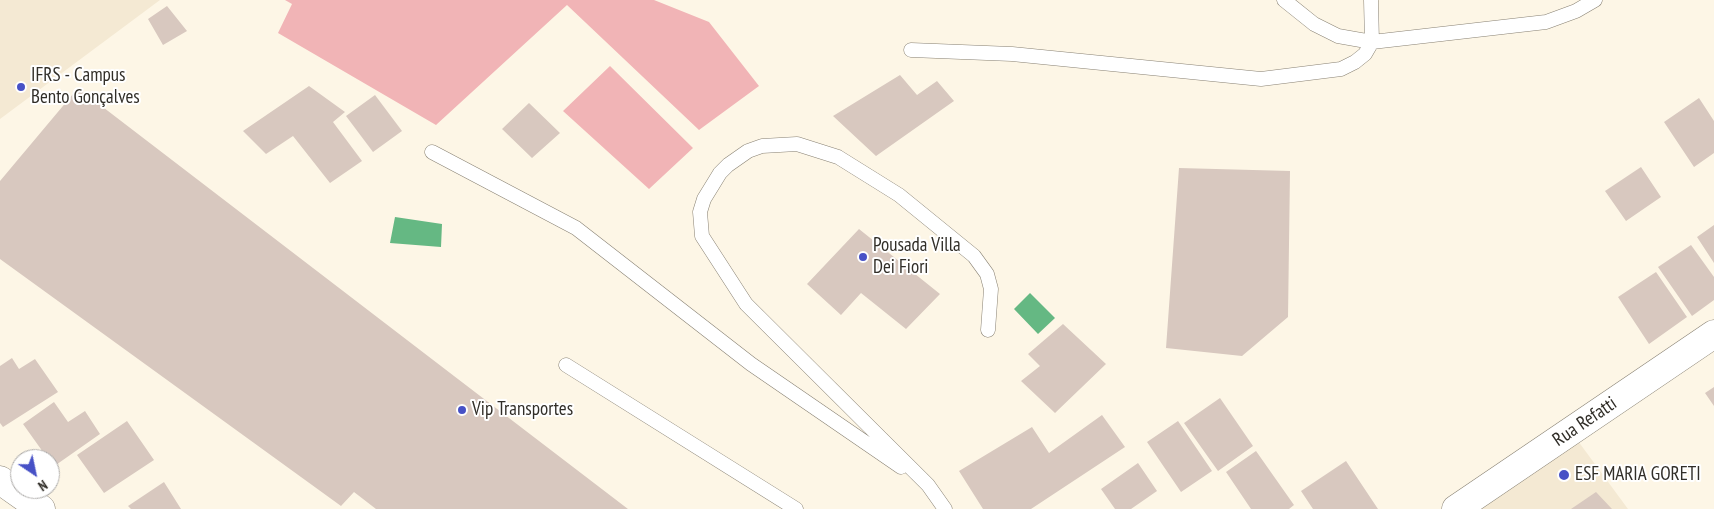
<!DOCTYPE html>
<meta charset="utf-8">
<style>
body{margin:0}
#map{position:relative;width:1714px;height:509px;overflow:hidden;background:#fdf6e6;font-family:"PT Sans Narrow",sans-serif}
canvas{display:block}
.north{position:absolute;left:10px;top:449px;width:50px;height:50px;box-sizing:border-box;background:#fff;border:1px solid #adaba9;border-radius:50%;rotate:146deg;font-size:14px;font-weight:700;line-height:20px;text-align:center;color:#312e28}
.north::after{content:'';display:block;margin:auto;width:18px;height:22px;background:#4751c6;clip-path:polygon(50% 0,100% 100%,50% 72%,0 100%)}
</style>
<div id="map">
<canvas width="1714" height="509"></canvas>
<div class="north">N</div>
</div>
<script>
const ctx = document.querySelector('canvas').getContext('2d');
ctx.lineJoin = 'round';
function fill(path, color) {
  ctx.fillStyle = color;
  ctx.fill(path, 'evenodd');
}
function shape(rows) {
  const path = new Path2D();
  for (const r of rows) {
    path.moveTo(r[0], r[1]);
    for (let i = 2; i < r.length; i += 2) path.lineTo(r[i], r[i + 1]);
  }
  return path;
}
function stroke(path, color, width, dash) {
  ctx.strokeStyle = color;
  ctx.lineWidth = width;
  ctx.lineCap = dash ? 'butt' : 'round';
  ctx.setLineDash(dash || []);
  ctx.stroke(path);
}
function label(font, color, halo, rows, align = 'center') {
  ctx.font = font + ' "PT Sans Narrow",sans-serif';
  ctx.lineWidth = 4;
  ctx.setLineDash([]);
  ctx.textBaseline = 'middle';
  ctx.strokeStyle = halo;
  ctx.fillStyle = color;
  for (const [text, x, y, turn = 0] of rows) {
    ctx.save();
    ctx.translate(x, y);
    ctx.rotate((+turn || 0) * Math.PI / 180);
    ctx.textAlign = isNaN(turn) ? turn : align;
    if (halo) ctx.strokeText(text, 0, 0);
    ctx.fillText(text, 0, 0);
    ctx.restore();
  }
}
const built = shape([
 [0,0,160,0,0,119],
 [1578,441,1628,509,1471,509]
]);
const green = shape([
 [285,0,654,0,709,22,759,86,699,130,567,5,436,125,278,33,292,4],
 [610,66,693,148,649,189,563,111]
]);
const water = shape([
 [395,217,442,224,441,247,390,243],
 [1030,293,1055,318,1038,334,1014,309]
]);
const building = shape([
 [167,6,187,31,163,45,148,19],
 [900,75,917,95,937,81,954,101,876,156,833,116],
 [309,86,345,112,333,122,362,161,330,183,293,136,266,154,243,131],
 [78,88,454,376,628,509,376,509,354,492,341,506,0,259,0,181],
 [375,95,402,131,373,152,346,116],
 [1699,98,1714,121,1714,153,1694,167,1664,122],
 [529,103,560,133,532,158,502,129],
 [1641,167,1661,197,1626,221,1605,191],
 [1179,168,1290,171,1288,317,1242,356,1166,348],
 [1714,225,1714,263,1697,237],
 [859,229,940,294,906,329,861,293,841,315,807,284],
 [1691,245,1714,277,1714,300,1692,316,1658,267],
 [1656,272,1687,317,1649,344,1618,297],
 [1063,324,1106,364,1055,413,1021,381,1040,366,1028,354],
 [12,358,19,369,35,359,58,392,3,427,0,423,0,366],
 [1714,387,1714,406,1705,393],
 [1220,398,1253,446,1218,471,1184,423],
 [54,402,68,422,85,411,100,434,53,467,50,459,48,459,23,424],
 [1102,415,1125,447,1031,509,983,509,959,471,1032,427,1049,453],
 [127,421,154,460,104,493,77,455],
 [1178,421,1212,471,1181,492,1147,442],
 [1256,451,1294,505,1289,509,1251,509,1226,472],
 [1346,461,1378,509,1313,509,1301,491],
 [1138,463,1157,491,1131,509,1115,509,1101,489],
 [164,482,181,509,131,509,128,506],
 [1596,492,1612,509,1571,509]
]);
const lane = shape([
 [1284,0,1314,24,1338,36,1372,42,1546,22,1576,11,1595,0],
 [911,50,1012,54,1261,79,1341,69,1355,62,1365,54,1372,42,1371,0],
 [432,152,576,228,751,364,901,467],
 [566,365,796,509],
 [945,509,928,485,746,304,702,236,700,212,704,199,720,173,728,165,748,151,762,146,797,144,838,157,899,195,974,256,987,274,991,289,988,330]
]);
const street = shape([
 [0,480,41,509]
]);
const secondary = shape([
 [1456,509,1714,334]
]);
const markers = [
 [21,87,5,"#4751c6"],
 [863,257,5,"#4751c6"],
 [462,410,5,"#4751c6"],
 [1564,475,6,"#4751c6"]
];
const poiNames = [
 ["IFRS - Campus",31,76],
 ["Bento Gonçalves",31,98],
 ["Pousada Villa",873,246],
 ["Dei Fiori",873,268],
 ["Vip Transportes",472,410],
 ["ESF MARIA GORETI",1575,475]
];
const streetNames = [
 ["Rua Refatti",1585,422,-34]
];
fill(built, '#f4e9d3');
fill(green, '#f1b4b6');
fill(water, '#65b883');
fill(building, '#d8c8bf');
stroke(lane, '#888173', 15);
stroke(street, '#888173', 29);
stroke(secondary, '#888173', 29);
stroke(lane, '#fff', 14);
stroke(street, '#fff', 28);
stroke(secondary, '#fff', 28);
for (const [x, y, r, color] of markers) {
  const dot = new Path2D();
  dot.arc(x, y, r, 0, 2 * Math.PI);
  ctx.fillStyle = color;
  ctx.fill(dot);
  stroke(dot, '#fff', 2);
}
label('19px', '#312e28', '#fff', poiNames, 'left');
label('19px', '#312e28', '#fff', streetNames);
</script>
